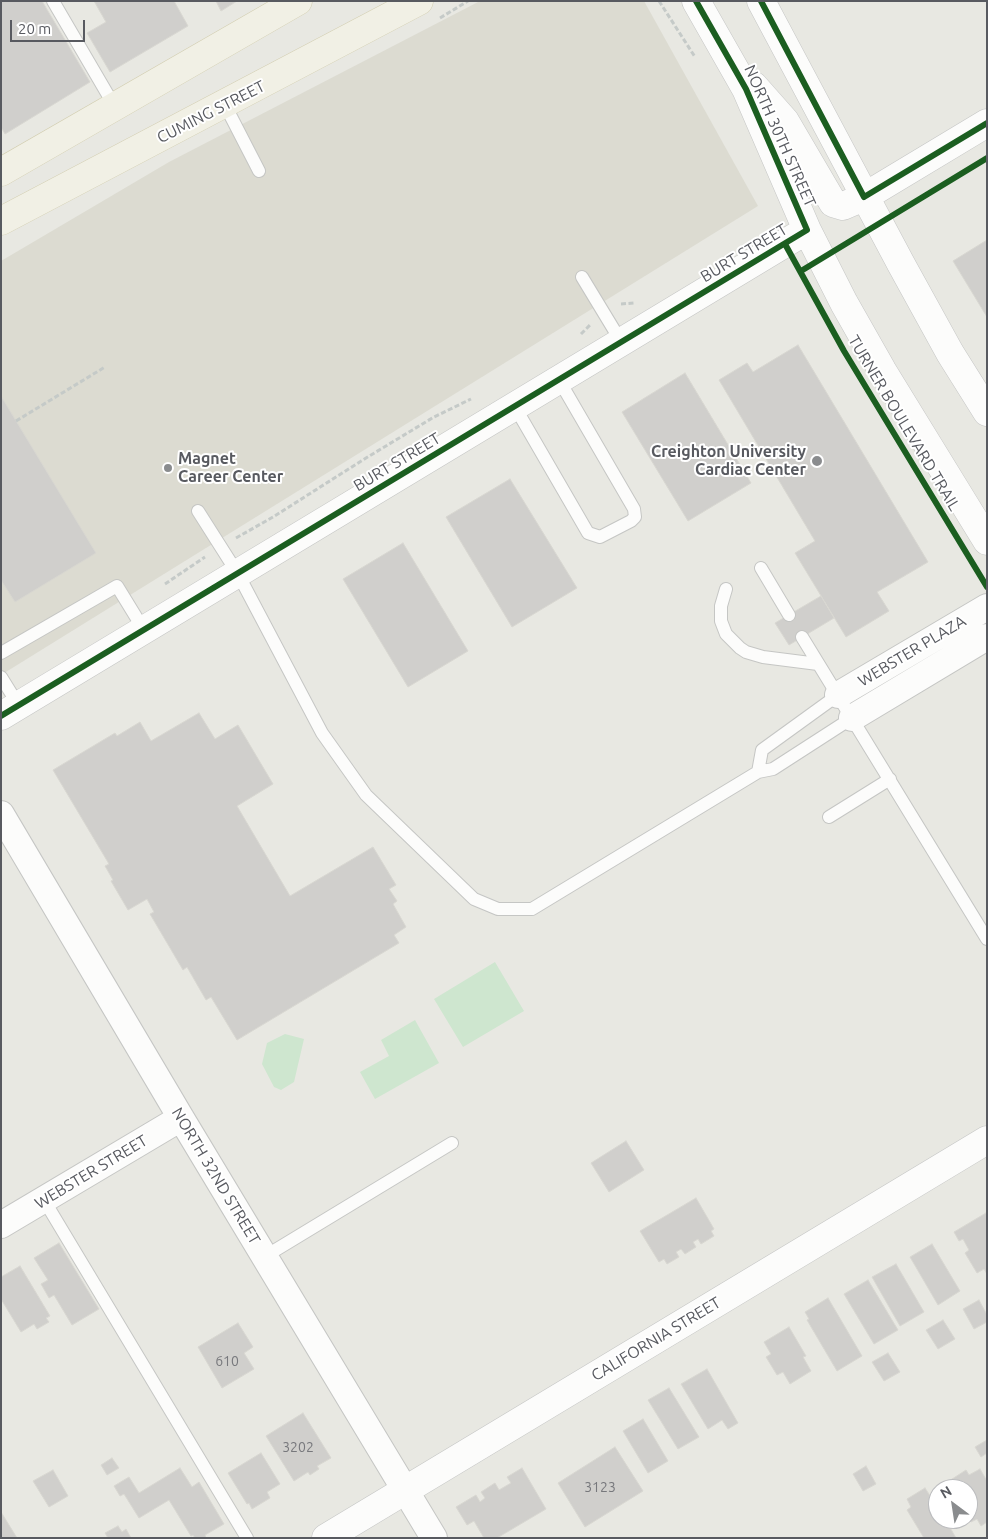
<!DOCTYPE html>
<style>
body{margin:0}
#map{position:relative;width:988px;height:1539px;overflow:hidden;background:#e8e8e2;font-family:Ubuntu,sans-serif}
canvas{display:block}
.frame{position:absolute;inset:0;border:2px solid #585a60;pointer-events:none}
.north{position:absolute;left:928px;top:1479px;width:50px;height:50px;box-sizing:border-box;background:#fff;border:1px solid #bcbdbf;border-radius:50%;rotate:329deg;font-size:14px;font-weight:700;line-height:20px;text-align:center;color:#585a60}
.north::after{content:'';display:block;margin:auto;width:18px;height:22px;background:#8a8c8e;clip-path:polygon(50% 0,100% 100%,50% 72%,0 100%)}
.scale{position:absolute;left:10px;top:20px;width:75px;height:22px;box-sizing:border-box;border:2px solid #585a60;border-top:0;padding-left:6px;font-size:15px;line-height:18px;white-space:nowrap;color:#585a60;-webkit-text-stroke:4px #fff;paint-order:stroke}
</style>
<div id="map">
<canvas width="988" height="1539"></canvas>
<div class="frame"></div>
<div class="north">N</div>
<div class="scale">20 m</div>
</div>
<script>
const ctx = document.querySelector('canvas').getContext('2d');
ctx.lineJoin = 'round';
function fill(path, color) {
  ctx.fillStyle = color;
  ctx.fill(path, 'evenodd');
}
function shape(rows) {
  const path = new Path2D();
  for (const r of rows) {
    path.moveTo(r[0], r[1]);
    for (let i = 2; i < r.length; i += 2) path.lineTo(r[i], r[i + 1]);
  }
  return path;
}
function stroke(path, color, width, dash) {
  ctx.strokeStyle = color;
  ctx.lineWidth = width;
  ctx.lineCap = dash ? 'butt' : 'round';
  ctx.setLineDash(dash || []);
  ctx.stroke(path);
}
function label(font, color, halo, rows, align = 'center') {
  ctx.font = font + ' Ubuntu,sans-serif';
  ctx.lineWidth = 4;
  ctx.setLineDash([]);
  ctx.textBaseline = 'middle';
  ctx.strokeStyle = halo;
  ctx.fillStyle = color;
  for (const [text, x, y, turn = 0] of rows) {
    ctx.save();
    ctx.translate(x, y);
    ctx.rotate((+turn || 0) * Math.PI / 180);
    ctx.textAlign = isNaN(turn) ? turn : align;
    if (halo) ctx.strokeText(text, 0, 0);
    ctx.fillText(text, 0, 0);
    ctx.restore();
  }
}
const education = shape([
 [480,1,644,1,758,206,1,675,1,261,169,162]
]);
const green = shape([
 [495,962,524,1011,463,1047,434,999],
 [415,1020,439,1063,375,1099,360,1072,389,1056,381,1040],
 [285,1034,304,1039,294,1082,281,1090,274,1087,262,1064,267,1043]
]);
const building = shape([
 [1,1,42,1,90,82,5,134,1,127,1,1],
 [94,1,174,1,188,26,110,72,87,33,106,22,94,1],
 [216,1,237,1,221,11,216,1],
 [987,240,987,317,953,261,987,240],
 [798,345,928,562,877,592,889,611,846,637,795,553,815,541,719,380,747,363,753,372,798,345],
 [685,373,751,483,688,521,622,412,685,373],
 [1,396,96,553,15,602,1,580,1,396],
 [510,479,577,588,512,627,446,517,510,479],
 [403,543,468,651,408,687,343,579,403,543],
 [821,596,834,618,789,645,775,623,821,596],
 [199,713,215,739,238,725,273,784,237,806,290,896,373,847,396,885,389,889,397,901,393,904,406,927,394,935,399,943,237,1040,211,997,206,1000,187,967,183,970,150,914,154,912,147,899,128,910,111,881,113,880,105,866,109,864,53,770,115,733,117,736,140,722,151,741,199,713],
 [626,1141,644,1170,609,1192,591,1163,626,1141],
 [696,1198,714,1229,711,1231,714,1236,701,1244,698,1239,693,1242,696,1247,685,1254,681,1249,676,1252,679,1257,667,1264,664,1259,659,1262,640,1231,696,1198],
 [986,1213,987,1214,987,1274,984,1269,977,1273,965,1253,969,1250,963,1239,959,1241,954,1232,986,1213],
 [59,1243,99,1309,72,1325,54,1295,49,1298,41,1284,48,1280,34,1258,59,1243],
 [932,1244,960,1291,938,1305,910,1257,932,1244],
 [896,1264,924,1312,900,1326,872,1277,896,1264],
 [20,1266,50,1316,46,1318,49,1322,37,1329,34,1324,21,1332,1,1299,1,1277,20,1266],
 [868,1280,898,1330,874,1344,844,1294,868,1280],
 [828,1298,862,1356,837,1371,807,1320,809,1319,805,1312,828,1298],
 [979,1300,987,1315,987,1322,974,1329,963,1309,979,1300],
 [943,1320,955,1339,938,1349,926,1330,943,1320],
 [238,1323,253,1347,244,1353,254,1369,222,1388,198,1347,238,1323],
 [789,1327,806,1356,803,1357,811,1371,790,1384,783,1372,777,1375,766,1357,771,1354,764,1342,789,1327],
 [888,1353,900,1372,884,1381,872,1362,888,1353],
 [707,1369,738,1423,728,1429,722,1420,708,1429,681,1384,707,1369],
 [669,1388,699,1437,678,1449,648,1400,669,1388],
 [303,1413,331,1458,317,1466,319,1469,310,1475,308,1472,294,1481,266,1436,303,1413],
 [643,1419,668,1461,648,1473,623,1431,643,1419],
 [987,1440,987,1453,981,1457,975,1447,987,1440],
 [615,1447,643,1491,585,1527,558,1483,615,1447],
 [261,1453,280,1484,267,1492,270,1498,252,1509,249,1503,247,1504,228,1473,261,1453],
 [112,1458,119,1468,107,1475,101,1465,112,1458],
 [866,1466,876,1484,863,1491,853,1474,866,1466],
 [180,1468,192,1487,199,1482,224,1524,205,1535,206,1538,195,1538,193,1535,191,1536,169,1500,139,1518,124,1494,120,1496,114,1486,129,1477,139,1493,180,1468],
 [522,1468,546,1509,497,1538,484,1538,474,1521,467,1525,456,1507,476,1495,480,1502,485,1498,481,1492,495,1483,499,1490,511,1483,507,1477,522,1468],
 [980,1469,987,1481,987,1522,981,1526,977,1519,971,1522,968,1518,968,1489,950,1489,949,1488,952,1486,949,1481,966,1470,969,1475,980,1469],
 [53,1470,68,1496,49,1507,33,1481,53,1470],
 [925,1488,938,1508,938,1519,945,1519,956,1538,924,1538,907,1510,911,1507,907,1499,925,1488],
 [1,1512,17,1538,1,1538,1,1512],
 [118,1526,122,1532,126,1529,131,1538,108,1538,105,1533,118,1526]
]);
const path = shape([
 [659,1,695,57],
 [440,18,468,1],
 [621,304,634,303],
 [581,334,591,324],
 [16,421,105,367],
 [236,538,273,517,366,458,434,417,471,399],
 [165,584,205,557]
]);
const lane = shape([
 [53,1,115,107],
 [225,105,259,171],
 [582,277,622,343],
 [515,407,588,533,600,537,631,521,635,517,634,509,559,380],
 [198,511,238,574,322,733,366,795,474,899,498,909,532,909,758,772,773,769,852,718],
 [761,568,789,615],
 [726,589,721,606,721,621,726,634,740,648,746,652,763,657,818,664],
 [802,637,987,939],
 [1,653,117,586,144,630],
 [1,677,19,706],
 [758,772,762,750,838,695],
 [829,817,890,779],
 [44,1200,247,1538],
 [264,1257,452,1143]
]);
const street = shape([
 [838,695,987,607],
 [852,718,987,637],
 [1,814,181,1118,434,1538],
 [1,1225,181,1118]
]);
const secondary = shape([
 [696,1,746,89,807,230,844,303,882,370,987,541],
 [761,1,901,264,950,353,987,412],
 [754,86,785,121,833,203,843,206,864,197,987,123],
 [1,716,807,230],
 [326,1538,987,1140]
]);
const primary = shape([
 [1,172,298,1],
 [1,221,419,1]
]);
const cycleway = shape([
 [761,1,864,197,987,123],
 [785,244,844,351,987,587],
 [801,271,987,158],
 [1,716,807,230,746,89,696,1]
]);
const markers = [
 [817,461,6,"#8a8c8e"],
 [168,468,5,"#8a8c8e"]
];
const numberNames = [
 ["610",227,1361],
 ["3202",298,1447],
 ["3123",600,1487]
];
const streetNames = [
 ["CUMING STREET",211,112,-27],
 ["NORTH 30TH STREET",780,136,66],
 ["BURT STREET",744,253,-31],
 ["TURNER BOULEVARD TRAIL",904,423,59],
 ["BURT STREET",397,462,-31],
 ["WEBSTER PLAZA",912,651,-31],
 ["WEBSTER STREET",91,1172,-31],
 ["NORTH 32ND STREET",216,1176,59],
 ["CALIFORNIA STREET",656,1339,-31]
];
const poiNames = [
 ["Creighton University",806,452],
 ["Cardiac Center",806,470],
 ["Magnet",178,459,"left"],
 ["Career Center",178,477,"left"]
];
fill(education, '#dcdbd1');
fill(green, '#cee6cf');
fill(building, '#d0cfcc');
stroke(building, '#d8d7d1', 1);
stroke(lane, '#c5c6c4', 14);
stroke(street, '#c5c6c4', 28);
stroke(secondary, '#c4c5c4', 29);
stroke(primary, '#d1ccae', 29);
stroke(path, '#c5cac8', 3, [5, 2.5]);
stroke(lane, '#fcfcfb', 12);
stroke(street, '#fcfcfb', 26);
stroke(secondary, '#fcfcfb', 28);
stroke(primary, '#f1f0e5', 28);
stroke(cycleway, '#1b5e20', 6);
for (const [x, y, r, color] of markers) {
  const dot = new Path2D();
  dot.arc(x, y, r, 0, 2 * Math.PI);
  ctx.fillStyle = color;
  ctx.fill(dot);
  stroke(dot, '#fff', 2);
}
label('14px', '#77787c', null, numberNames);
label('16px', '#585a60', '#fff', streetNames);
label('bold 16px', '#585a60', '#fff', poiNames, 'right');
</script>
